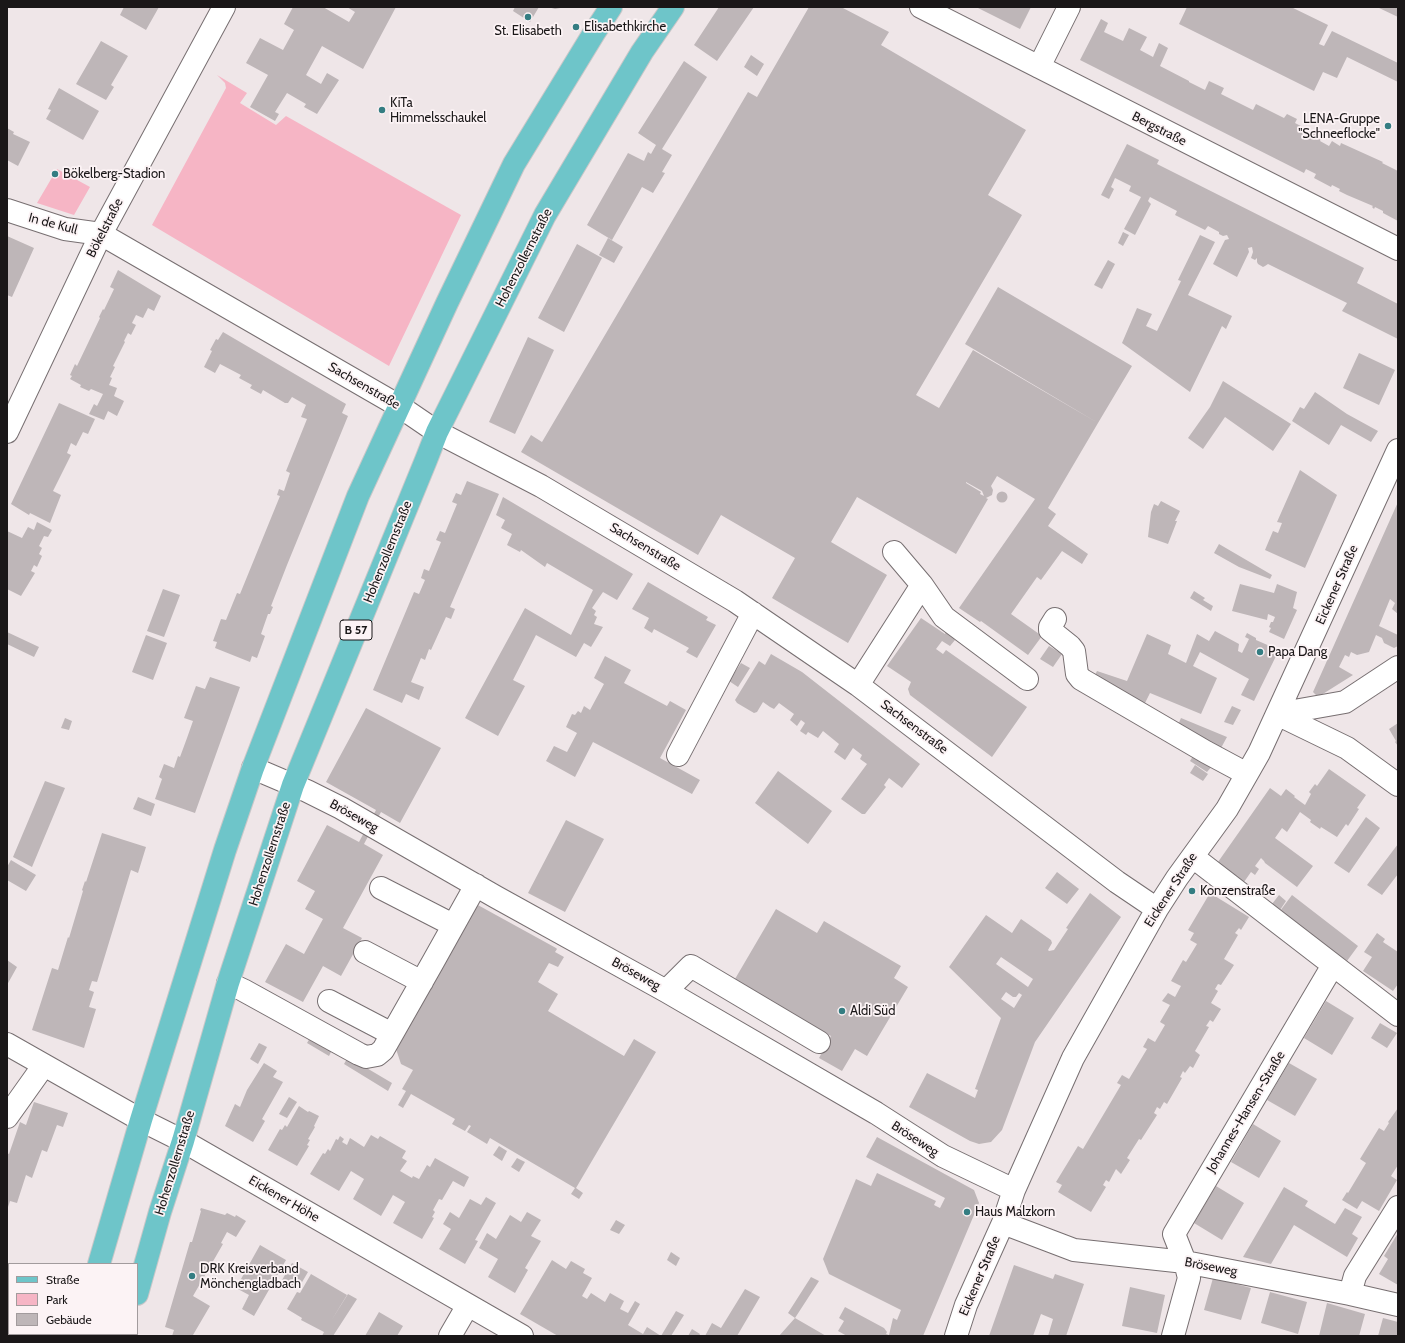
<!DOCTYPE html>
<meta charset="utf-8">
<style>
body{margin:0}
#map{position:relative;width:1405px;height:1343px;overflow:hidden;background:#efe6e8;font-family:Cabin,sans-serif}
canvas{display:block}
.frame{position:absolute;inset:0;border:8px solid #1a1718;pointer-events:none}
.legend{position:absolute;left:8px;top:1263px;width:130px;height:72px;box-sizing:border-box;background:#fcf3f5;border:1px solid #a29b9d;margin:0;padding:5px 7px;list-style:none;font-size:12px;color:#1a1718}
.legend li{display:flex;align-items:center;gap:8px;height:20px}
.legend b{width:20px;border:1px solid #a29b9d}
</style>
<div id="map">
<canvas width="1405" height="1343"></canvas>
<div class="frame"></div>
<ul class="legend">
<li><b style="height:5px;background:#6ec5c9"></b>Straße</li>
<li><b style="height:11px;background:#f6b5c5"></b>Park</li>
<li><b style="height:11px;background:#beb6b8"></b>Gebäude</li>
</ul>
</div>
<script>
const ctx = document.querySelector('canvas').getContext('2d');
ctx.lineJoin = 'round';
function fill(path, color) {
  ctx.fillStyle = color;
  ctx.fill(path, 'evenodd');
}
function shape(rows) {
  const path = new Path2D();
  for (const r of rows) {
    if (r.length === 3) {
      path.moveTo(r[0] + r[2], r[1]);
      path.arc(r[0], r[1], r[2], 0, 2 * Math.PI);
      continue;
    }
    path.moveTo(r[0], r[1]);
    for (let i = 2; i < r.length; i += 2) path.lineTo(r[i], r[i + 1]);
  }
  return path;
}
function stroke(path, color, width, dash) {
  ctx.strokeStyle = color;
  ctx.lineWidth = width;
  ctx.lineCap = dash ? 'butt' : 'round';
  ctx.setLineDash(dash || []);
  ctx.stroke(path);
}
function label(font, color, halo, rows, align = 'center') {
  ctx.font = font + ' Cabin,sans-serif';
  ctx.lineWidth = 3.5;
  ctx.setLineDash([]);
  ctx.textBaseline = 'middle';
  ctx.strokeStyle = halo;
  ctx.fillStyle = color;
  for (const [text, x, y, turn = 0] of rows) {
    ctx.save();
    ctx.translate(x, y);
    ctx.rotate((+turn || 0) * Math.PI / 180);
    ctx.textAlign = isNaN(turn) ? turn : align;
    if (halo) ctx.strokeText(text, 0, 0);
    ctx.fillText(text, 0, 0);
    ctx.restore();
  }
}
const green = shape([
 [217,75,247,93,240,103,276,125,286,116,461,215,389,366,152,225,226,88,225,83],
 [57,169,90,187,74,215,37,203]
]);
const building = shape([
 [124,7,159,7,146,30,120,15],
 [293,7,323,7,349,22,355,12,347,7,396,7,363,69,322,46,306,75,321,84,327,73,339,80,317,114,304,107,306,104,287,93,275,112,279,114,275,121,250,107,268,75,246,63,260,38,283,50,294,30,284,24],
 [515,7,539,7,530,22,513,11],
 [548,7,566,7,555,9],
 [719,7,754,7,717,61,694,45],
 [809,7,841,7,889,32,881,45,1026,130,988,195,1022,215,916,395,939,408,973,350,1098,423,1048,508,1056,514,1048,526,1088,554,1082,564,1062,551,1041,580,1037,577,1011,614,1042,636,1028,655,981,621,980,622,959,608,1035,499,997,476,991,486,993,490,992,495,986,498,988,499,956,554,857,497,831,542,887,575,848,643,772,598,795,558,721,515,698,555,521,452,531,435,542,442,748,92,757,97],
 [966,482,982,491,984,496,980,494,981,492,966,483],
 [976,7,1031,7,1020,29],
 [1187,7,1291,7,1328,25,1319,44,1324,46,1332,31,1398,63,1398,82,1347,57,1337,78,1323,72,1314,91,1179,24],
 [1377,7,1398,7,1398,17],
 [1101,19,1108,23,1104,32,1123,41,1129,28,1147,37,1140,50,1153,57,1159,43,1168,48,1160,66,1189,81,1189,82,1205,90,1209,81,1224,88,1221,94,1253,110,1256,104,1284,118,1287,114,1297,119,1295,123,1322,137,1320,141,1329,146,1332,141,1340,146,1341,143,1383,162,1382,163,1398,171,1398,221,1383,213,1383,211,1375,207,1374,209,1372,207,1373,206,1347,195,1339,191,1340,189,1332,185,1331,187,1314,178,1316,174,1306,169,1304,173,1080,60],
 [101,41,128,56,111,85,114,87,106,100,76,84],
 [751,55,764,64,757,76,744,67],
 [684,61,707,77,662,149,672,155,662,172,665,173,653,193,642,187,612,240,587,225,628,153,644,161,648,152,651,154,656,145,638,133],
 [59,88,99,111,83,140,46,119,51,110,48,109],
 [7,128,14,132,13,134,30,142,18,166,7,160],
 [1127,144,1159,160,1157,164,1364,268,1357,283,1398,304,1398,339,1342,311,1347,303,1268,264,1265,266,1263,267,1258,264,1257,262,1257,258,1255,260,1251,258,1253,252,1252,247,1248,248,1249,252,1237,277,1213,264,1225,240,1229,239,1227,235,1223,236,1219,234,1219,232,1208,226,1205,230,1175,215,1177,211,1150,197,1148,201,1151,204,1135,235,1124,229,1141,197,1129,191,1131,186,1115,178,1111,187,1114,189,1109,199,1101,195],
 [1123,232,1129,235,1123,246,1118,243],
 [1200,235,1215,242,1188,295,1232,316,1226,329,1222,326,1190,392,1122,343,1137,308,1152,314,1146,326,1157,331,1181,281,1178,280],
 [7,236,34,248,12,297,7,295],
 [608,238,623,247,614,263,599,255],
 [577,244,602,258,564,332,538,318],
 [1108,260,1115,264,1102,289,1094,285],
 [118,270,161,296,154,311,148,308,143,318,136,315,132,323,136,325,131,335,128,333,124,341,125,342,113,366,115,367,110,377,112,378,109,385,117,388,114,396,124,401,117,416,108,411,104,420,89,414,94,404,97,406,103,394,91,389,89,391,80,387,81,385,70,379,72,376,70,375,75,364,77,366,100,318,99,317,103,309,104,310,114,289,110,287],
 [998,287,1132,366,1098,423,965,344],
 [223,332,346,404,342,413,348,416,287,565,271,606,273,607,270,614,268,614,261,634,265,636,257,658,252,656,250,662,215,648,217,642,213,641,221,619,226,620,237,593,240,594,280,496,277,495,279,489,284,491,290,473,286,471,307,419,301,417,306,405,292,397,288,403,285,403,263,390,261,394,250,388,252,385,239,378,241,375,220,364,215,373,204,367,212,351,210,350,216,339,218,340],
 [528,337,554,350,515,434,489,422],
 [1359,353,1395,370,1379,405,1343,388],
 [1223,381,1291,424,1273,451,1225,417,1203,449,1188,438,1210,407],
 [1315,392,1347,414,1378,431,1371,442,1341,425,1329,445,1292,421,1300,407,1304,409],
 [59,403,95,419,88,434,83,432,76,446,71,443,67,453,71,455,53,491,61,495,50,523,30,513,29,515,11,504],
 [1300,470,1337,495,1305,568,1265,550,1273,531,1278,533,1282,523,1277,522],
 [467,481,499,494,450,607,455,609,451,619,446,617,431,650,429,649,425,660,421,658,411,682,424,687,419,700,406,694,402,703,373,690,414,592,419,594,425,580,421,578,424,569,429,571,441,542,436,540,440,531,445,533,457,504,452,502,456,493,461,495],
 [1002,497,5.5],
 [503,497,633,574,617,600,603,592,592,608,596,611,594,615,597,617,594,624,603,627,591,647,584,643,576,657,536,635,513,680,525,686,498,736,465,718,525,608,571,635,593,590,547,563,545,567,521,550,520,552,507,545,512,534,501,528,505,520,496,515],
 [1161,501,1180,511,1175,521,1177,521,1168,544,1148,537,1151,512,1154,504,1158,506],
 [1398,502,1398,614,1392,609,1395,603,1390,599,1379,626,1398,635,1398,646,1394,648,1384,643,1382,638,1376,635,1369,652,1357,655,1351,652,1349,657,1345,655,1339,667,1353,675,1318,697,1313,692],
 [37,522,52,530,48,537,44,536,39,546,42,548,39,554,42,556,37,567,34,565,31,571,35,573,21,596,7,589,7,531,22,538,28,527,34,530],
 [1219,544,1272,575,1270,579,1239,567,1214,553],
 [648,582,708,617,706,620,716,625,697,658,686,652,689,648,654,629,652,633,644,628,649,618,632,609],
 [1240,584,1274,593,1277,584,1297,592,1293,608,1297,610,1284,639,1269,632,1271,628,1269,627,1271,622,1273,622,1275,617,1268,614,1267,620,1232,611],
 [163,589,180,595,164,637,147,631],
 [1194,591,1205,598,1203,600,1213,606,1211,611,1190,598],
 [921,618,945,634,946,632,955,640,950,646,942,641,936,649,943,654,946,650,1027,707,992,757,910,695,908,689,911,682,887,666],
 [1215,631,1239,644,1238,651,1242,653,1249,639,1245,637,1247,633,1256,638,1256,640,1279,650,1254,701,1241,695,1249,679,1200,652,1193,666,1217,678,1201,714,1150,693,1143,707,1093,679,1097,671,1127,681,1147,634,1171,645,1168,654,1186,663,1197,634,1209,641],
 [7,632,39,647,34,657,7,644],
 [146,635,167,643,153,680,132,672],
 [1049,646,1062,654,1053,667,1040,659],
 [771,654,802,672,920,764,902,788,889,778,884,785,886,787,865,814,862,814,841,799,867,764,860,759,862,755,853,748,845,760,834,752,839,744,823,731,818,738,808,732,806,735,800,731,805,723,801,720,797,726,790,720,794,714,779,703,774,709,770,707,763,702,757,712,754,713,737,703,735,700,759,661,765,665],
 [605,656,631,670,624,683,667,706,670,701,686,710,660,758,700,780,692,794,593,742,575,777,546,761,554,746,567,752,577,733,566,727,572,714,575,715,578,711,581,713,584,706,590,710,604,684,594,678],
 [741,663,750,668,738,687,729,681],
 [210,677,240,687,195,813,155,799,162,779,159,777,164,764,174,768,178,756,180,757,187,738,193,721,184,718,196,686,205,689],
 [1232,706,1241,710,1233,725,1224,722],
 [366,708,441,748,400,823,381,812,364,844,383,855,343,928,362,938,341,976,323,966,303,1002,265,982,286,944,304,954,323,919,305,909,315,891,297,881,327,825,359,842,376,810,326,782],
 [65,718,72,721,69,730,61,728],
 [1181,718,1227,737,1221,748,1177,727],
 [1398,723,1398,746,1395,742,1396,741,1389,729],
 [1195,753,1213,765,1207,772,1190,761],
 [1195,765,1208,774,1203,781,1190,773],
 [1329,769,1366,795,1357,808,1359,809,1348,826,1346,824,1337,837,1321,827,1320,829,1310,822,1311,820,1300,812,1287,832,1282,828,1275,838,1313,866,1297,887,1265,863,1264,861,1261,858,1255,866,1259,869,1255,875,1251,872,1244,882,1218,862,1270,788,1281,796,1286,789,1295,796,1294,797,1305,805,1311,794,1309,792,1315,784,1317,786],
 [778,771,832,811,808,844,755,803],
 [45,781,65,788,32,867,13,857],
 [138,797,155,804,151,816,133,809],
 [1366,817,1380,828,1349,873,1334,863],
 [566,820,604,839,565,912,528,893],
 [102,833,146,847,138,873,131,870,97,982,92,981,89,990,94,992,89,1007,96,1009,84,1048,32,1030,52,968,58,970,68,937,69,938,83,891,82,890,85,881,86,882],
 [1398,844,1398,874,1382,895,1367,885],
 [11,860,36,875,26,891,7,880,7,867],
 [1057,872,1079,889,1067,904,1045,888],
 [1090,893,1121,917,1035,1042,1002,1130,991,1142,979,1144,970,1141,909,1107,927,1073,975,1098,978,1090,975,1089,1001,1018,949,967,986,915,1012,933,1021,919,1051,940,1052,943,1048,950,1049,951,1054,950,1068,929,1066,928],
 [1001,957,1033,979,1028,987,996,964],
 [1006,992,1013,997,1016,997,1019,993,1022,995,1014,1008,1001,999],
 [1210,893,1249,917,1241,930,1239,928,1235,933,1238,935,1224,959,1234,965,1221,985,1218,984,1215,989,1218,991,1211,1003,1221,1009,1213,1022,1210,1020,1206,1026,1209,1027,1195,1051,1200,1055,1193,1068,1190,1066,1185,1073,1183,1071,1180,1077,1182,1078,1167,1104,1164,1102,1160,1109,1157,1107,1154,1113,1157,1115,1141,1140,1139,1139,1127,1158,1130,1160,1121,1174,1116,1169,1109,1182,1106,1180,1103,1185,1106,1187,1091,1212,1058,1192,1062,1185,1056,1182,1078,1146,1083,1149,1121,1085,1117,1083,1122,1075,1129,1079,1147,1049,1143,1047,1148,1038,1155,1042,1165,1025,1160,1022,1170,1005,1162,1001,1168,993,1175,997,1181,986,1171,981,1183,960,1186,962,1197,944,1190,940,1194,933,1188,930],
 [1279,895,1286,901,1280,910,1272,904],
 [1292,895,1358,946,1347,961,1280,911],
 [476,904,556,948,557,949,555,952,564,957,558,967,549,963,538,982,558,994,548,1011,624,1056,634,1039,656,1052,576,1188,583,1193,579,1199,571,1194,575,1188,490,1138,487,1144,467,1132,471,1126,469,1125,465,1131,452,1124,455,1119,411,1094,403,1108,398,1105,406,1091,402,1089,413,1070,401,1064,396,1049],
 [776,909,817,933,824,921,901,966,894,978,908,987,867,1056,855,1049,842,1071,819,1058,831,1036,735,979],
 [1377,933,1385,939,1383,942,1398,952,1398,984,1393,991,1363,971,1372,957,1364,952],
 [7,960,17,967,7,985],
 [1326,1001,1354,1018,1332,1055,1304,1038],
 [1380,1023,1397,1033,1387,1048,1371,1038],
 [311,1036,333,1048,329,1056,307,1043],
 [259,1043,267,1047,258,1064,250,1059],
 [348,1057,392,1083,388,1091,344,1064],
 [264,1063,277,1071,273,1077,283,1082,262,1119,265,1121,253,1142,225,1126,235,1104,240,1107,247,1090],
 [1289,1063,1317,1079,1295,1116,1267,1100],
 [289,1097,297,1102,287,1118,279,1114],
 [34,1102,68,1113,63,1127,57,1125,47,1152,42,1150,32,1178,26,1175,17,1203,10,1201,7,1210,7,1153,9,1154,20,1122,26,1125],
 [299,1106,308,1112,309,1111,319,1116,314,1126,315,1127,308,1139,310,1140,307,1145,309,1146,297,1166,268,1150,280,1129,282,1130,285,1125,287,1127],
 [1398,1108,1398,1165,1391,1176,1397,1180,1379,1211,1362,1201,1357,1209,1342,1200,1347,1192,1348,1193,1366,1163,1360,1159,1379,1128,1384,1131,1389,1123,1388,1122],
 [1253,1124,1281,1141,1259,1178,1231,1162],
 [371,1135,378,1139,380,1136,406,1151,402,1158,407,1161,400,1171,412,1178,413,1176,419,1179,427,1165,430,1167,435,1158,469,1177,464,1187,453,1181,442,1200,439,1199,433,1210,435,1212,432,1217,434,1218,422,1239,393,1223,405,1202,393,1195,381,1216,353,1199,364,1179,351,1171,339,1191,310,1174,323,1153,325,1154,328,1149,330,1151,336,1139,338,1140,340,1136,344,1139,342,1142,347,1145,350,1138,364,1147],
 [877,1137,974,1190,979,1203,923,1336,847,1336,838,1331,844,1321,839,1318,845,1307,884,1328,887,1332,886,1334,889,1335,893,1318,897,1320,901,1310,829,1274,823,1259,856,1179,871,1186,877,1173,936,1201,934,1205,940,1208,945,1198,866,1157],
 [499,1146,507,1151,502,1161,493,1155],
 [517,1158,525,1162,519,1172,511,1167],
 [1216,1186,1244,1203,1222,1240,1194,1223],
 [1284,1187,1308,1201,1305,1206,1335,1224,1345,1208,1362,1217,1352,1234,1358,1238,1347,1257,1294,1225,1271,1264,1243,1257],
 [486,1197,496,1203,475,1240,478,1241,465,1264,439,1249,451,1229,443,1224,450,1212,459,1218,470,1199,481,1205],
 [201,1208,225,1215,227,1213,235,1217,236,1215,246,1221,236,1237,227,1232,221,1243,223,1244,193,1296,210,1306,193,1335,172,1336,174,1330,165,1327,190,1242,192,1242,195,1232,201,1211,200,1210],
 [527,1212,541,1220,531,1236,541,1241,525,1268,528,1270,515,1293,488,1277,498,1259,479,1248,487,1233,496,1239,510,1215,521,1222],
 [616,1220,625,1225,619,1234,610,1230],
 [1398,1233,1398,1285,1379,1274,1388,1259,1384,1256],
 [260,1245,286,1260,254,1316,242,1309,249,1295,236,1288],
 [671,1252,680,1258,676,1266,667,1260],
 [552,1260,566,1269,571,1261,585,1269,583,1273,592,1278,582,1296,587,1299,591,1293,605,1302,610,1293,624,1301,620,1309,628,1313,635,1301,640,1304,628,1325,643,1334,647,1327,661,1336,676,1311,684,1315,671,1336,558,1336,520,1314],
 [292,1263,308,1272,298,1289,282,1280],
 [1014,1265,1053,1279,1055,1274,1084,1284,1066,1336,1048,1336,1053,1319,1041,1314,1033,1336,989,1336],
 [311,1274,347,1295,331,1321,348,1294,357,1299,333,1336,322,1336,324,1332,301,1320,302,1318,287,1309,297,1292,300,1293],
 [811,1277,819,1281,795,1318,788,1313],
 [1213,1278,1251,1288,1241,1320,1204,1310],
 [1130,1287,1165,1295,1157,1333,1122,1326],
 [745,1289,760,1297,737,1336,705,1336,712,1323,721,1328],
 [1270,1292,1307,1302,1298,1334,1261,1323],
 [1327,1303,1365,1314,1359,1336,1319,1336],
 [379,1312,403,1326,397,1336,365,1336],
 [795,1318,821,1333,826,1336,779,1336],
 [1383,1318,1398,1322,1398,1336,1378,1336],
 [692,1329,700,1334,699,1336,688,1336]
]);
const minor = shape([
 [921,7,1398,249],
 [1039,67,1069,7],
 [7,210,65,229,101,234,399,406,437,432,541,486,735,601,858,685,1117,882,1157,909],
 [7,432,101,234,224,7],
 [894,552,922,585,944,617,1027,679],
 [1055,619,1050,627,1050,630,1070,646,1074,651,1077,674,1081,679,1206,752,1247,774],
 [858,685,922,585],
 [1277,714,1347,748,1398,785],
 [1277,714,1345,702,1398,667],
 [678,755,753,613],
 [253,768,307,791,341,808,496,897,666,991,876,1113,943,1156,1014,1190],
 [1193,857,1398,1015],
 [381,888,453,925],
 [365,952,422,982],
 [228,983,243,990,359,1054,366,1057,377,1055,383,1050,433,962,476,885],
 [666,991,691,966,819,1042],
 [329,1001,392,1034],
 [7,1044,141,1120,183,1141,522,1336],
 [7,1117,44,1065],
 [1003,1223,1074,1250,1185,1262,1350,1294,1398,1305],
 [1350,1294,1355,1276,1398,1207],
 [450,1336,468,1305],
 [956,1336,966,1305,1003,1223,1014,1190,1073,1058,1157,909,1177,878,1227,809,1259,753,1398,450],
 [1173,1336,1189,1278,1185,1262,1174,1234,1333,965]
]);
const major = shape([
 [99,1264,141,1120,225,850,253,768,358,496,447,303,514,164,594,33,611,7],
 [137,1294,160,1212,183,1141,228,983,293,785,426,460,437,432,545,215,642,52,673,7],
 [77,1336,78,1334],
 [125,1336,126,1334]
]);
const markers = [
 [528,17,4,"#347d82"],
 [576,27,4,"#347d82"],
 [382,110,4,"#347d82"],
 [1388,126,4,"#347d82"],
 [55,174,4,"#347d82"],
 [1260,652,4,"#347d82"],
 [1192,891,4,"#347d82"],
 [842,1011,4,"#347d82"],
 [967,1212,4,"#347d82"],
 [192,1276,4,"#347d82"]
];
const shields = [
 [356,630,32]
];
const shieldNames = [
 ["B 57",356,630]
];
const poiNames = [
 ["Elisabethkirche",584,27],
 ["St. Elisabeth",528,31,"center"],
 ["KiTa",390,103],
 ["Himmelsschaukel",390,118],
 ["LENA-Gruppe",1380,119,"right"],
 ["\"Schneeflocke\"",1380,134,"right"],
 ["Bökelberg-Stadion",63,174],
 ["Papa Dang",1268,652],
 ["Konzenstraße",1200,891],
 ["Aldi Süd",850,1011],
 ["Haus Malzkorn",975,1212],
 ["DRK Kreisverband",200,1269],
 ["Mönchengladbach",200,1284]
];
const streetNames = [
 ["Bergstraße",1159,129,27],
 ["In de Kull",53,224,15],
 ["Bökelstraße",105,228,-63],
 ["Hohenzollernstraße",524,258,-63],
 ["Sachsenstraße",364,386,30],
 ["Sachsenstraße",645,547,31],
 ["Hohenzollernstraße",388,552,-68],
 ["Eickener Straße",1337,585,-66],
 ["Sachsenstraße",914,727,37],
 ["Bröseweg",354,816,29],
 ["Hohenzollernstraße",270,854,-72],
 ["Eickener Straße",1171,890,-57],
 ["Bröseweg",636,974,29],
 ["Johannes-Hansen-Straße",1246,1112,-59],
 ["Bröseweg",915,1139,33],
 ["Hohenzollernstraße",175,1163,-73],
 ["Eickener Höhe",284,1199,30],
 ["Bröseweg",1211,1267,11],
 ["Eickener Straße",980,1276,-67]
];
fill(green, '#f6b5c5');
fill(building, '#beb6b8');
stroke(minor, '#776f71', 24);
stroke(major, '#c8c7c8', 24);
stroke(minor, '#fff', 22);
stroke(major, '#6ec5c9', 22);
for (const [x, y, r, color] of markers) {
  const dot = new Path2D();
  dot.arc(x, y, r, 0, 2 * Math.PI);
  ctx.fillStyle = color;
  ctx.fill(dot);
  stroke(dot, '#fcf3f5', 1.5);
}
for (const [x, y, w] of shields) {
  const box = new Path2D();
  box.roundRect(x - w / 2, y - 10, w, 20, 3);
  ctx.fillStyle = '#fcf3f5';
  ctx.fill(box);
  stroke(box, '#1a1718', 1);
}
label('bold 12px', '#1a1718', null, shieldNames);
label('13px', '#1a1718', '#fcf3f5', poiNames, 'left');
label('13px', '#1a1718', '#fcf3f5', streetNames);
</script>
